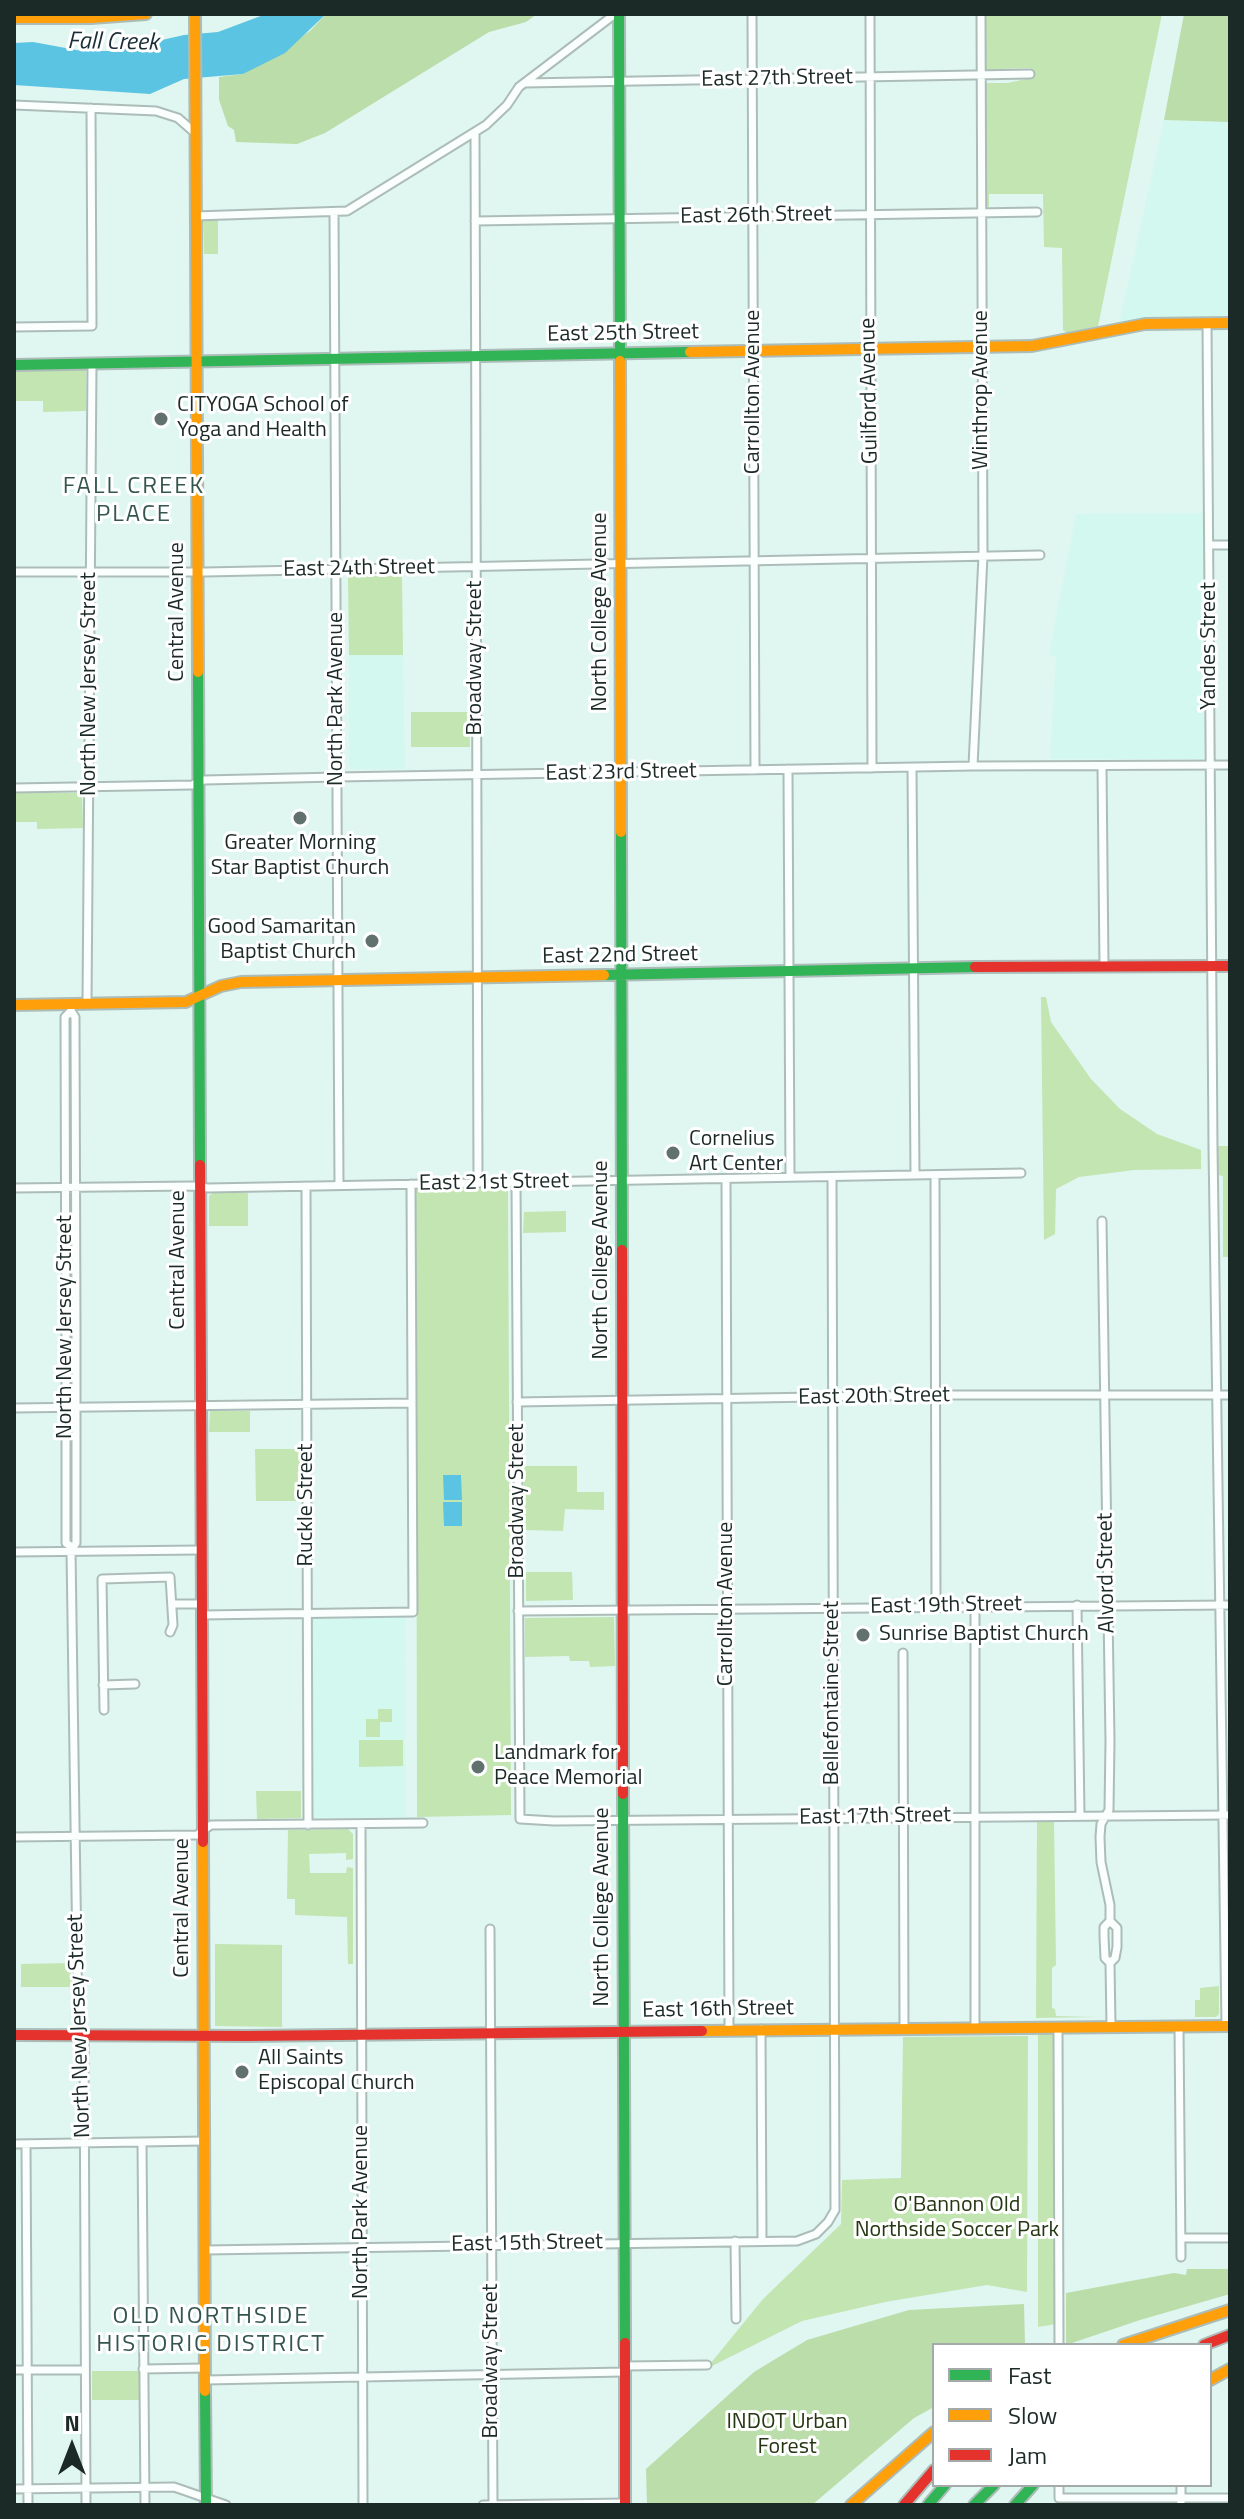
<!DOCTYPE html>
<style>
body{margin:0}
#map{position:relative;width:1244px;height:2519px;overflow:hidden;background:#e0f6f1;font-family:"Titillium Web",sans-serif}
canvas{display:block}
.frame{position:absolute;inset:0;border:16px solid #1b2a27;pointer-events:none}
.legend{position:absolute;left:932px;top:2343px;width:280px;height:144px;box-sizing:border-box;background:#fff;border:2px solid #a4aaa9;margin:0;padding:10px 14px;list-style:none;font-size:24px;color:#1b2a27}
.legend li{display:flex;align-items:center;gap:16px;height:40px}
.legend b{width:40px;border:2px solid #a4aaa9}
.north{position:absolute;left:32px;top:2407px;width:80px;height:80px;-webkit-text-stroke:6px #fff;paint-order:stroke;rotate:0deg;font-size:22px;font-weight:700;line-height:32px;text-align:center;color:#1b2a27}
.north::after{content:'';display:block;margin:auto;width:28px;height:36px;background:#1b2a27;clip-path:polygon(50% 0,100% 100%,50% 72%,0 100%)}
</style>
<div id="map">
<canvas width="1244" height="2519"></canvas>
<div class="frame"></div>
<ul class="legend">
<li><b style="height:10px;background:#30b455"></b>Fast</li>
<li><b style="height:10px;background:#ff9f0a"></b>Slow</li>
<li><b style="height:10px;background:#e5322d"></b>Jam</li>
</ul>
<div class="north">N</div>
</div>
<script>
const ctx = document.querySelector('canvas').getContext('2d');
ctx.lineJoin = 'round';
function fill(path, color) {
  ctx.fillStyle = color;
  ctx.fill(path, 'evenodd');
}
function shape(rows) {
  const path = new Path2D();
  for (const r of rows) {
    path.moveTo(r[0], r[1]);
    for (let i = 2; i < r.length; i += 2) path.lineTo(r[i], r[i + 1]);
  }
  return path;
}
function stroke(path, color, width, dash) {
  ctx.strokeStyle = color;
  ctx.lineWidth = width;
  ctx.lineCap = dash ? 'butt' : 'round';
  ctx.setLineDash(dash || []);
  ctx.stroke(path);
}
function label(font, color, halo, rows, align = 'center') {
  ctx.font = font + ' "Titillium Web",sans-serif';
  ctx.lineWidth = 6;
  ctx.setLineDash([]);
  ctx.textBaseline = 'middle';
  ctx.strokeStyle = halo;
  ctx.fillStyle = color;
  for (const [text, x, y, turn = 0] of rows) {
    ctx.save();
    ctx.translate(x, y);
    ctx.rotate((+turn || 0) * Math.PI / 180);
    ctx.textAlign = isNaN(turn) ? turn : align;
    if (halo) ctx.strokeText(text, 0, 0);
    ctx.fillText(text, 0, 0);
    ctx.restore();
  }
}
const built = shape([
 [1164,120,1230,122,1230,317,1146,319,1119,324],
 [1204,513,1204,759,1050,759,1056,656,1049,655,1076,514],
 [349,655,403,655,405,769,349,769],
 [405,1617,406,1817,312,1818,310,1619]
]);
const green = shape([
 [984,14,1162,14,1098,326,1067,333,1063,330,1062,248,1044,247,1043,194,989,194,989,207,985,207,985,83,1008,83,1030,78,1031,68,997,69,996,71,986,70],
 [218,220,218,254,204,254,203,221],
 [86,370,86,411,43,412,43,401,14,401,14,371],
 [348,576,402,576,403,655,349,655],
 [469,712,470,747,411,747,411,712],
 [82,793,83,828,37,829,37,822,14,822,14,793],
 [1041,997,1046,997,1051,1022,1091,1079,1120,1109,1157,1134,1201,1150,1201,1169,1134,1170,1079,1177,1056,1189,1055,1234,1044,1240],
 [1218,1146,1230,1146,1230,1257,1223,1257,1223,1176,1218,1175],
 [508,1188,511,1815,417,1817,416,1189],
 [213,1193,248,1193,248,1226,209,1226,209,1196],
 [566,1211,566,1232,523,1233,524,1212],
 [210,1411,250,1411,250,1432,209,1432],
 [255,1449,301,1449,302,1501,256,1501],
 [524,1466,577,1466,577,1492,604,1492,604,1510,565,1509,563,1531,526,1530,523,1526],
 [526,1572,572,1572,573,1600,526,1601],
 [614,1617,615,1666,590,1667,589,1661,570,1661,569,1656,525,1657,525,1618],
 [378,1709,392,1709,392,1722,380,1722,380,1737,366,1737,366,1719,378,1719],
 [359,1740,403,1740,403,1766,359,1767],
 [256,1791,301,1791,301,1818,257,1819],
 [1037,1822,1054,1822,1056,1965,1052,1968,1052,2008,1055,2009,1056,2016,1097,2017,1036,2018],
 [348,1829,353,1834,353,1859,346,1860,346,1853,309,1854,310,1873,346,1873,347,1867,353,1868,353,1964,348,1964,347,1917,295,1915,295,1899,287,1899,288,1830],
 [215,1944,282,1945,282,2027,215,2026],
 [72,1963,72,1987,21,1987,21,1964],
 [1219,1986,1219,2014,1216,2017,1195,2017,1195,2000,1200,2000,1200,1988],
 [1038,2034,1054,2034,1056,2324,1038,2327],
 [1028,2036,1027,2292,987,2285,885,2302,802,2321,706,2369,763,2299,841,2224,842,2180,901,2178,903,2037],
 [92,2371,140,2371,140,2400,92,2400]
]);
const forest = shape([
 [326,14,537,14,526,22,489,32,325,133,297,144,236,142,234,130,228,126,219,100,219,77,243,74,310,31],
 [1184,14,1230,14,1230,122,1164,120],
 [1187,2269,1230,2269,1230,2294,1140,2320,1066,2345,1066,2293,1174,2273,1186,2275],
 [1024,2304,1025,2345,934,2345,934,2407,914,2418,812,2505,647,2505,646,2469,754,2372,807,2340,909,2310]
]);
const water = shape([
 [266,14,326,14,285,53,243,74,184,79,150,94,14,85,14,43,33,42,82,51,113,51,184,35,218,32],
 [443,1475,461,1475,462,1500,444,1500],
 [443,1502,462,1502,462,1526,444,1526]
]);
const street = shape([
 [752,14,755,770],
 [870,14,872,768],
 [525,83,1030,74],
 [14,105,156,111,178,118,194,132],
 [475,133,478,1183],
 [334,212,339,1185],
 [195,216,347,211,486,125,507,105,519,87,615,14],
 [475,221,1037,212],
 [1207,323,1213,1147,1226,2026],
 [14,327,92,326,91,108],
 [1210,545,1230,545],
 [14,572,205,572,1040,555],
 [973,766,983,556,981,14],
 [1102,767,1104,966],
 [912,768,915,1175],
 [788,769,790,1177],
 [14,788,192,785,204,780,337,777,973,766,1230,765],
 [71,1004,71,1011,75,1017,76,1335,76,1543,71,1551,78,2026,84,2043,86,2505],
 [87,1004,92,364],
 [71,1011,65,1017,66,1372,66,1543,72,1547],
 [935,1175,936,1606],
 [726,1179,729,2030],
 [516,1182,520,1819,554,1821,1230,1815],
 [306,1186,308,1825],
 [14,1188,193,1186,208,1188,1021,1173],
 [1102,1221,1110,1741,1109,1810,1101,1824,1100,1837,1101,1862,1110,1905,1110,1921,1104,1927,1104,1936,1105,1958,1110,1963,1111,2026],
 [517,1402,936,1395,1230,1395],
 [14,1408,412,1403],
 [14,1552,200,1550],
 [173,1604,201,1604],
 [975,1605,975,2027],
 [1077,1605,1080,1816],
 [518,1611,1230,1605],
 [201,1615,413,1612,411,1184],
 [903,1653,904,2028],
 [103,1685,135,1684],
 [104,1710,102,1579,170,1577,173,1625,170,1632],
 [361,1824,363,2505],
 [14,1837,197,1835,211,1825,423,1823],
 [1110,1921,1117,1928,1117,1947,1115,1958,1110,1963],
 [490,1929,493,2505],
 [1179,2026,1181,2257],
 [1058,2027,1059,2345],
 [761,2029,762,2241],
 [142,2142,145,2505],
 [14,2144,204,2141],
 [26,2144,28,2505],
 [1181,2238,1230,2238],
 [735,2241,736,2319],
 [205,2250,797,2241,816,2234,828,2222,835,2210,832,1177],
 [624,2366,707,2365],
 [143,2369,205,2368],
 [14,2370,85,2370],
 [205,2380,624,2372],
 [1059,2485,1059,2498,1230,2498],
 [1181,2485,1181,2505],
 [14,2489,174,2487,226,2505],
 [483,2505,625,2503]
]);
const fast = shape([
 [619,14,620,361],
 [14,365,690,352],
 [198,672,200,1165],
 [621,832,622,1250],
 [604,975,975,967],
 [623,1794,625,2343],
 [205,2391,206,2505],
 [928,2505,945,2485],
 [974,2505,994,2485],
 [1015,2505,1033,2485]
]);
const slow = shape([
 [195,14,198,672],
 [14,18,91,18,146,14],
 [690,352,1032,346,1145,324,1230,323],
 [620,361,621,832],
 [14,1005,186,1002,221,986,241,982,604,975],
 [203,1842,205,2391],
 [702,2031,1230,2026],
 [1123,2345,1230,2310],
 [1210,2380,1230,2369],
 [851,2505,934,2432]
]);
const jam = shape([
 [975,967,1230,966],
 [200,1165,203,1842],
 [622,1250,623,1794],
 [14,2035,247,2036,702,2031],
 [625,2343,625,2505],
 [1204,2345,1230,2335],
 [904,2505,934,2470]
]);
const markers = [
 [161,419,8,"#60716e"],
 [300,818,8,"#60716e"],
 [372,941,8,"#60716e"],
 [673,1153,8,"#60716e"],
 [863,1635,8,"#60716e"],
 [478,1767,8,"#60716e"],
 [242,2072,8,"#60716e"]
];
const streetNames = [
 ["East 27th Street",777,79,-1],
 ["East 26th Street",756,216,-1],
 ["East 25th Street",623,334,-1],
 ["Winthrop Avenue",982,390,-90],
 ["Guilford Avenue",870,391,-91],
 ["Carrollton Avenue",754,392,-90],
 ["East 24th Street",359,569,-1],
 ["Central Avenue",178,612,-90],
 ["North College Avenue",601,612,-90],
 ["Yandes Street",1210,646,-90],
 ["Broadway Street",476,658,-90],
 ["North New Jersey Street",90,684,-90],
 ["North Park Avenue",337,699,-90],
 ["East 23rd Street",621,773,-1],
 ["East 22nd Street",620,956,-1],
 ["East 21st Street",494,1183,-1],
 ["Central Avenue",179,1260,-90],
 ["North College Avenue",602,1260,-90],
 ["North New Jersey Street",66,1327,-90],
 ["East 20th Street",874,1397,-1],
 ["Broadway Street",518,1501,-90],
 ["Ruckle Street",307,1505,-90],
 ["Alvord Street",1107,1573,-91],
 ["Carrollton Avenue",727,1604,-90],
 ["East 19th Street",946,1606,-1],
 ["Bellefontaine Street",833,1693,-90],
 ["East 17th Street",875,1817,-1],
 ["North College Avenue",603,1907,-90],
 ["Central Avenue",183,1908,-90],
 ["East 16th Street",718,2010,-1],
 ["North New Jersey Street",80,2026,-92],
 ["North Park Avenue",362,2212,-90],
 ["East 15th Street",527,2244,-1],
 ["Broadway Street",492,2361,-90]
];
const poiNames = [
 ["CITYOGA School of",177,406],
 ["Yoga and Health",177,431],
 ["Greater Morning",300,844,"center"],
 ["Star Baptist Church",300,869,"center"],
 ["Good Samaritan",356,928,"right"],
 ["Baptist Church",356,953,"right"],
 ["Cornelius",689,1140],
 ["Art Center",689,1165],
 ["Sunrise Baptist Church",879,1635],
 ["Landmark for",494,1754],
 ["Peace Memorial",494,1779],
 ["All Saints",258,2059],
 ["Episcopal Church",258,2084]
];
const parkNames = [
 ["O'Bannon Old",957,2206],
 ["Northside Soccer Park",957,2231],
 ["INDOT Urban",787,2423],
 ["Forest",787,2448]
];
const waterNames = [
 ["Fall Creek",113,43,1]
];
const neighbourhoodNames = [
 ["FALL CREEK",134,487],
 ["PLACE",134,515],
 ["OLD NORTHSIDE",211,2317],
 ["HISTORIC DISTRICT",211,2345]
];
fill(built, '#d3f8ef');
fill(green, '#c2e5b2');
fill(forest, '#badda9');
fill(water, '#5cc4e3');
stroke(street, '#acbdb9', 11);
stroke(fast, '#acbdb9', 14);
stroke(slow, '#acbdb9', 14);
stroke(jam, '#acbdb9', 14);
stroke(street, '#fafefd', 7);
stroke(fast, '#30b455', 10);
stroke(slow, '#ff9f0a', 10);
stroke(jam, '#e5322d', 10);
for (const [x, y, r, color] of markers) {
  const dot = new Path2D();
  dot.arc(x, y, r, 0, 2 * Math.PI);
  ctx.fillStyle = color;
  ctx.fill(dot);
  stroke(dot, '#fff', 3);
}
label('22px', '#1b2a27', '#fff', streetNames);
label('22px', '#1b2a27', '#fff', poiNames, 'left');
label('22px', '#253712', '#fff', parkNames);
label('italic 24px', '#192e37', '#fff', waterNames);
ctx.letterSpacing = '2px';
label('24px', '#35564f', '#fff', neighbourhoodNames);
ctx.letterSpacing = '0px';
</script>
